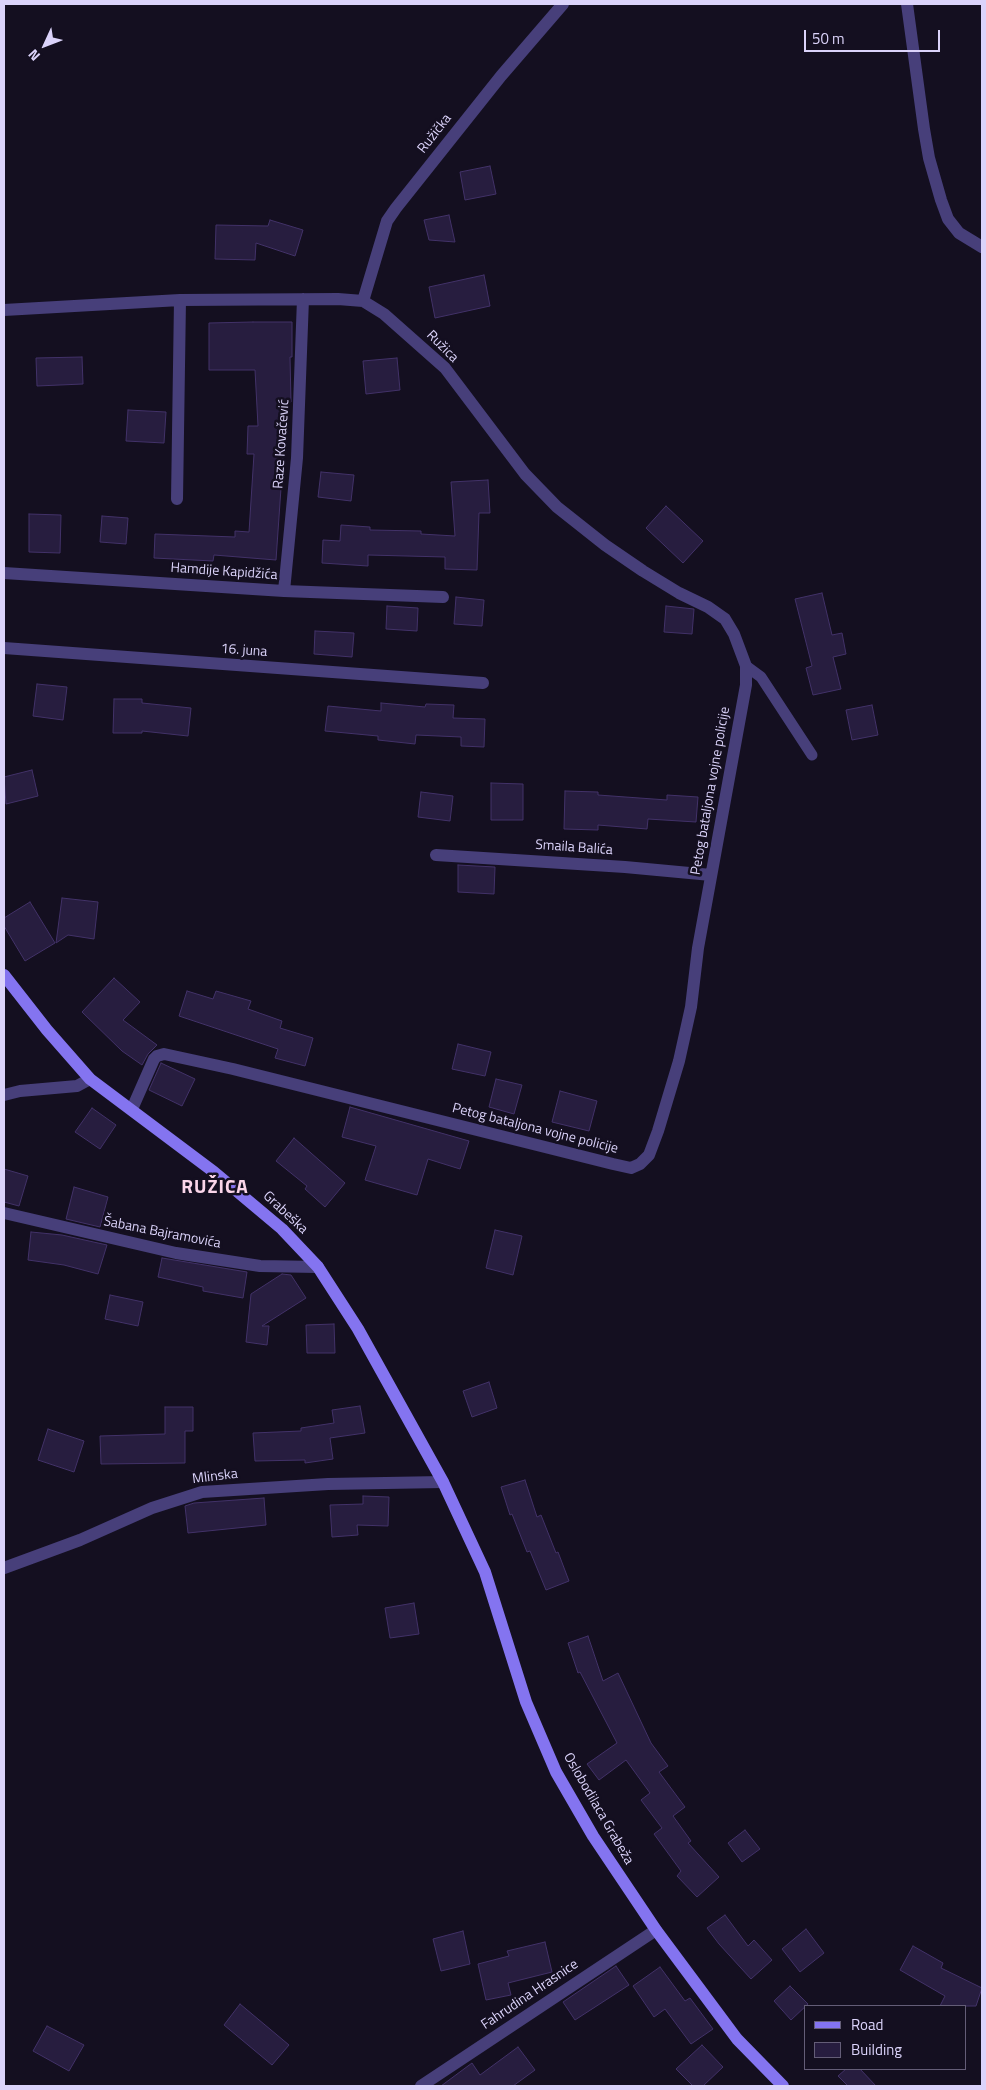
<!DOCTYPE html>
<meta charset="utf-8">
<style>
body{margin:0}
#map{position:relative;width:986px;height:2090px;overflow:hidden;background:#140f20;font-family:"Titillium Web",sans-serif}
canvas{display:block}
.frame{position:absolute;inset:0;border:5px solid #dbd3fa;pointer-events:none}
.legend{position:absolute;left:804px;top:2005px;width:162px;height:65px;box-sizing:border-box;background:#140f20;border:1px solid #645d77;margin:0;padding:6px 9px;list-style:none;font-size:15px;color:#dbd3fa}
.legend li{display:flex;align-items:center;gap:10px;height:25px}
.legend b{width:25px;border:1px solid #645d77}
.north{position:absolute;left:20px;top:20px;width:50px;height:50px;-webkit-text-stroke:4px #140f20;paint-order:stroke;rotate:227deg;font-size:14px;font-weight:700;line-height:20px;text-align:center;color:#dbd3fa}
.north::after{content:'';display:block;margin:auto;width:18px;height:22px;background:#dbd3fa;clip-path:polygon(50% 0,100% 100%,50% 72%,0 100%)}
.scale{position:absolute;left:804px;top:30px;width:136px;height:22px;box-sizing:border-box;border:2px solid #dbd3fa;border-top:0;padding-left:6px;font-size:15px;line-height:18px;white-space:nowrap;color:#dbd3fa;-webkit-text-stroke:4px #140f20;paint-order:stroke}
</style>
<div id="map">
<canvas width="986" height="2090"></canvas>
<div class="frame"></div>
<ul class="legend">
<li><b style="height:6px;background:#8474f0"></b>Road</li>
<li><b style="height:14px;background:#271d3f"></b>Building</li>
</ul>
<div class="north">N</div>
<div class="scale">50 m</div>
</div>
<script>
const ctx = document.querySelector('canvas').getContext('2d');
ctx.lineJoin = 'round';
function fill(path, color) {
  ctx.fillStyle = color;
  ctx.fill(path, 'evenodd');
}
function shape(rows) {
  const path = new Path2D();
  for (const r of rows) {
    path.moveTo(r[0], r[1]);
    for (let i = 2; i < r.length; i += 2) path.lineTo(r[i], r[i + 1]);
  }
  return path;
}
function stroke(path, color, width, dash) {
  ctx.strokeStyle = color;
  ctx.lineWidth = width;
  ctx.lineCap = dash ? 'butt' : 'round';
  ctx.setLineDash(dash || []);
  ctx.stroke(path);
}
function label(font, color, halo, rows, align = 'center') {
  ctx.font = font + ' "Titillium Web",sans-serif';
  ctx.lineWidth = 5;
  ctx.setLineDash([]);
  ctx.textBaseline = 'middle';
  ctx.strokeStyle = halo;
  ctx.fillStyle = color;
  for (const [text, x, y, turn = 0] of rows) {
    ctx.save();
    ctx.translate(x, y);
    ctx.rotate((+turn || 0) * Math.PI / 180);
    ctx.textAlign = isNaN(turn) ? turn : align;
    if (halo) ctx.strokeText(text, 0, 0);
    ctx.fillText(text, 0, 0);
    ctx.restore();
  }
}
const building = shape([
 [490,166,496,194,465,200,460,172,490,166],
 [449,215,455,242,429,240,424,220,449,215],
 [270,220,303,230,295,256,256,243,255,260,215,259,216,225,268,226,270,220],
 [484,275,490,306,435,318,429,287,484,275],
 [253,322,292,322,292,357,290,357,291,402,287,402,276,560,214,555,213,561,154,558,155,534,235,537,235,531,249,532,254,454,247,454,248,426,258,426,255,370,209,370,209,323,253,322],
 [82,357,83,384,37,386,36,358,82,357],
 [397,358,400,390,366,394,363,361,397,358],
 [128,410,166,412,164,443,126,441,128,410],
 [321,472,354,475,351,501,318,497,321,472],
 [488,480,490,513,479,513,477,570,445,569,445,557,368,555,368,566,322,563,323,540,340,541,341,525,370,527,370,530,421,531,421,534,455,536,451,482,488,480],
 [666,506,703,541,683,563,646,528,666,506],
 [29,514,61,515,60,553,29,552,29,514],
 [102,516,128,518,126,544,100,542,102,516],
 [822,593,832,635,842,633,846,654,833,657,841,689,813,695,806,668,812,666,795,599,822,593],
 [456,597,484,600,482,626,454,624,456,597],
 [387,606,418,608,417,631,386,629,387,606],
 [666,606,694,609,692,634,664,632,666,606],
 [315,631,354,633,352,657,314,654,315,631],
 [37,684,67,687,63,720,33,716,37,684],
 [114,699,142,699,142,703,191,708,188,736,142,731,142,733,113,733,114,699],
 [381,703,425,707,426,704,454,705,453,718,485,719,484,747,461,746,461,737,416,735,415,744,378,740,378,736,325,731,328,706,381,711,381,703],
 [872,705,878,735,852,740,846,710,872,705],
 [32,770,38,796,6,804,4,777,32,770],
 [491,783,523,784,523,820,491,820,491,783],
 [565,791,598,792,598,795,667,800,667,795,698,797,696,822,648,819,647,829,598,825,598,830,564,829,565,791],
 [421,792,453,796,450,821,418,817,421,792],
 [458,865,495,867,494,894,458,892,458,865],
 [62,898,98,902,94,939,68,935,56,943,62,898],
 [30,902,55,943,25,961,4,926,4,918,30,902],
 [114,978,140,1002,123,1020,157,1045,148,1054,142,1065,122,1051,82,1012,114,978],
 [187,991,213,999,216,991,251,1001,248,1009,282,1021,280,1028,313,1038,305,1066,275,1058,278,1049,179,1016,187,991],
 [458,1044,491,1052,485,1076,452,1069,458,1044],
 [161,1063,195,1079,182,1106,149,1090,161,1063],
 [496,1079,522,1085,514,1114,489,1107,496,1079],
 [560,1091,597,1101,589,1131,552,1122,560,1091],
 [350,1107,469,1141,460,1169,428,1159,417,1195,365,1180,376,1146,342,1137,350,1107],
 [92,1108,116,1125,100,1149,75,1132,92,1108],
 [294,1138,345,1183,325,1207,305,1189,307,1186,276,1161,294,1138],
 [4,1169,28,1176,19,1206,4,1202,4,1169],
 [74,1187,108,1197,100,1227,66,1219,74,1187],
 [495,1230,522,1236,513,1275,486,1268,495,1230],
 [31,1232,62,1235,107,1245,98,1274,64,1265,28,1260,31,1232],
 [162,1258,247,1272,243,1298,203,1291,203,1287,158,1277,162,1258],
 [282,1274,291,1275,306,1298,262,1326,269,1326,267,1345,246,1342,251,1294,282,1274],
 [110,1295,143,1302,138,1326,105,1319,110,1295],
 [334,1324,335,1353,307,1353,306,1325,334,1324],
 [489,1382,497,1408,472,1417,463,1391,489,1382],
 [360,1406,365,1433,330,1438,333,1459,305,1463,305,1460,255,1461,253,1433,301,1431,301,1428,334,1423,332,1410,360,1406],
 [165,1407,193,1407,193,1431,185,1431,185,1463,101,1464,100,1436,165,1434,165,1407],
 [48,1429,84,1441,74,1472,38,1460,48,1429],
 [525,1480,537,1517,541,1515,556,1553,558,1552,569,1581,546,1590,530,1551,527,1552,512,1514,510,1515,501,1487,525,1480],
 [363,1496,389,1497,388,1526,357,1525,358,1535,332,1537,330,1505,363,1504,363,1496],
 [264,1498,266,1525,188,1533,185,1506,194,1503,264,1498],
 [414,1603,419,1634,390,1638,385,1608,414,1603],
 [588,1636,603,1681,618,1673,651,1743,668,1766,659,1772,685,1807,673,1816,691,1841,688,1843,719,1877,697,1897,677,1876,681,1871,654,1834,662,1828,641,1800,650,1793,626,1760,599,1780,587,1764,617,1743,580,1672,578,1673,568,1643,588,1636],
 [745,1830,760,1849,742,1862,728,1843,745,1830],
 [725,1915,748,1946,754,1940,772,1960,751,1979,719,1944,707,1928,725,1915],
 [806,1929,824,1953,800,1972,782,1949,806,1929],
 [463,1931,470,1964,441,1971,433,1939,463,1931],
 [545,1942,552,1972,508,1983,511,1995,486,2000,478,1964,509,1956,507,1951,545,1942],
 [913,1946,943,1963,941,1968,982,1988,976,2006,940,2006,945,1996,900,1970,913,1946],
 [616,1966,629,1985,575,2020,563,2002,616,1966],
 [660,1967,685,2001,690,1998,713,2029,691,2044,665,2009,654,2017,633,1986,660,1967],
 [790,1986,808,2004,791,2020,774,2001,790,1986],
 [240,2004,289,2045,272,2065,224,2025,240,2004],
 [47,2026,84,2045,69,2071,33,2051,47,2026],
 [702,2045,723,2067,703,2086,693,2086,676,2069,702,2045],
 [518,2047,535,2070,513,2086,441,2086,472,2063,480,2075,518,2047],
 [846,2069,860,2069,876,2086,848,2086,838,2076,846,2069]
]);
const lane = shape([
 [746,666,761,677,812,755]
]);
const street = shape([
 [907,4,924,129,929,158,941,200,948,219,959,233,982,247],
 [363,301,387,221,396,208,501,76,563,4],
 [4,310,180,300,338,299,363,301,384,314,445,368,525,474,557,507,605,545,643,571,679,593,708,607,725,619,734,634,746,666,746,685,698,948,691,1007,679,1061,658,1131,649,1155,640,1164,631,1168,613,1164,233,1069,164,1054,157,1056,154,1059,132,1109],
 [177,499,180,300],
 [4,573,284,591,443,597],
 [284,591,297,458,303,299],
 [4,648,483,683],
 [436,855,625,867,711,875],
 [4,1095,20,1091,77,1086,90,1079],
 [4,1213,176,1253,260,1266,318,1267],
 [4,1568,80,1540,152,1508,202,1492,328,1484,443,1482],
 [421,2086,656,1930]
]);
const secondary = shape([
 [4,975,47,1030,90,1079,214,1172,282,1229,318,1267,358,1329,443,1482,485,1572,526,1702,556,1772,593,1836,656,1930,737,2039,783,2086]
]);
const streetNames = [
 ["Ružička",435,134,-52],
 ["Ružica",442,347,45],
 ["Raze Kovačević",282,444,-86],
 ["Hamdije Kapidžića",224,572,4],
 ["16. juna",244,651,4],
 ["Petog bataljona vojne policije",711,791,-80],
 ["Smaila Balića",574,848,4],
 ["Petog bataljona vojne policije",535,1129,14],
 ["Grabeška",285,1213,43],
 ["Šabana Bajramovića",162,1233,11],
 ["Mlinska",215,1477,-7],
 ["Oslobodilaca Grabeža",598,1809,60],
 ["Fahrudina Hrasnice",530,1995,-34]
];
const districtNames = [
 ["RUŽICA",215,1188]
];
fill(building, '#271d3f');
stroke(building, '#423268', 1);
stroke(lane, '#473f7a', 11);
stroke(street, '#473f7a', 12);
stroke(secondary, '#8474f0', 12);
label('14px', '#dbd3fa', '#140f20', streetNames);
ctx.letterSpacing = '1px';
label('bold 19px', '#fad5e9', '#140f20', districtNames);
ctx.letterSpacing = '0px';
</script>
